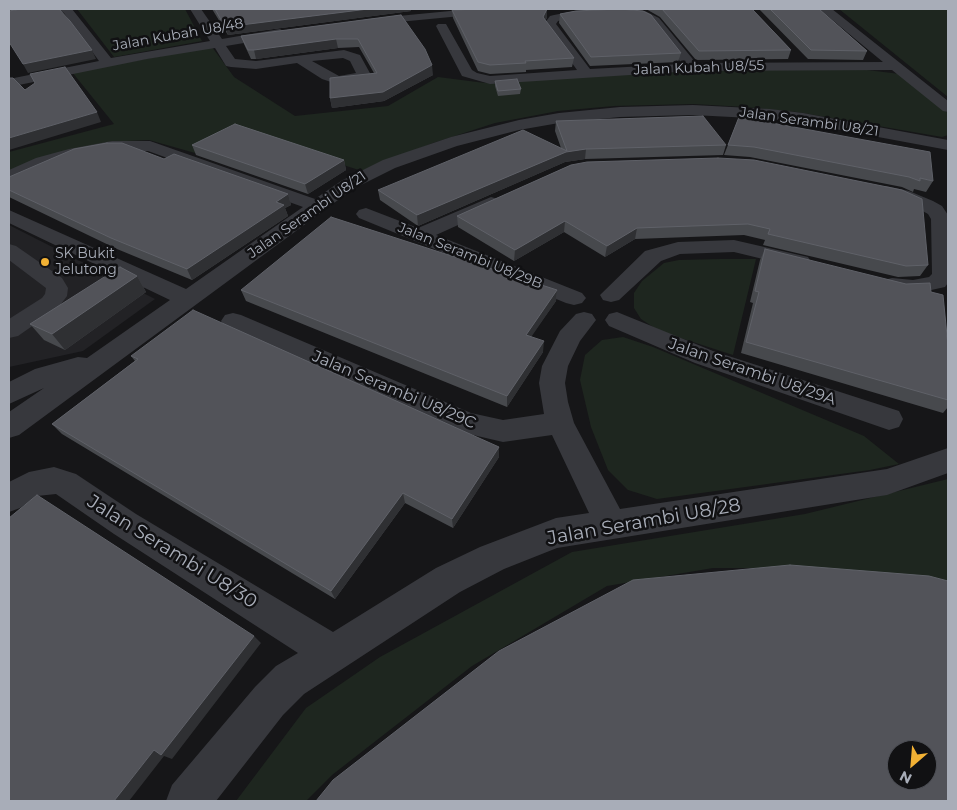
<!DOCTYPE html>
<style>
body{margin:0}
#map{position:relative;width:957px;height:810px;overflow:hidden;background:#161618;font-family:Montserrat,sans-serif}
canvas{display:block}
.frame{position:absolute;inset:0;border:10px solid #a8adb8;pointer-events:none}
.north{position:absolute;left:887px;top:740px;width:50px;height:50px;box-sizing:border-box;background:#111113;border:1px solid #4d4f55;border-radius:50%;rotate:207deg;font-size:14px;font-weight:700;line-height:20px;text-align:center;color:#a8adb8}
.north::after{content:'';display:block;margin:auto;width:18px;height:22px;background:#f2b134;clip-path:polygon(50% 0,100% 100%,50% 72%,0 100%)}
</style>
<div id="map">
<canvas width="957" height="810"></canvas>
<div class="frame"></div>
<div class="north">N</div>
</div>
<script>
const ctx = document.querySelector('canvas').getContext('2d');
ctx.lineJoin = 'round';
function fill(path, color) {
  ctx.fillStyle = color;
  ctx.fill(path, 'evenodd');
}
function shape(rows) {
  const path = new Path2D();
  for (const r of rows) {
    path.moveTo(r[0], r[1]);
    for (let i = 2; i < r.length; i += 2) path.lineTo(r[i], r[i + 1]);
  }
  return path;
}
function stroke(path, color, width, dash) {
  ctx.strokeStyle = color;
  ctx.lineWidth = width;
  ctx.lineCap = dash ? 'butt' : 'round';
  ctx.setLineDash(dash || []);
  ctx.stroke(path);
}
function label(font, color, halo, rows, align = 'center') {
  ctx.font = font + ' Montserrat,sans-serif';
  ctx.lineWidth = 5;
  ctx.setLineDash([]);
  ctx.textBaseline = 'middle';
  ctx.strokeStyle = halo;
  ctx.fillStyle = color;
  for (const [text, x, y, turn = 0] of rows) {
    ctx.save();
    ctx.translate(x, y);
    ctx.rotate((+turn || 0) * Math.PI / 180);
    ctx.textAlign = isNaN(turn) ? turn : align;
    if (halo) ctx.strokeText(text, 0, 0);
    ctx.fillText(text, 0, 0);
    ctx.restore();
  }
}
const built = shape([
 [9,225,155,299,83,351,9,367]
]);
const green = shape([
 [77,9,185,9,202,41,114,57],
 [839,9,948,9,948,97],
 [212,47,234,77,295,116,388,106,438,77,485,83,583,75,714,70,867,70,900,74,948,113,948,135,942,137,797,112,745,107,693,104,614,106,558,111,495,123,433,143,362,171,237,131,195,153,149,140,127,141,83,148,40,159,9,171,9,152,114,124,72,72],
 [720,259,756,259,733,355,659,331,641,319,634,308,634,293,642,281,664,263,679,260],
 [623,337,653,347,864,436,899,464,870,470,657,499,628,490,608,470,591,427,580,380,585,355,602,340],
 [948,479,948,585,827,568,713,568,607,586,472,666,332,775,306,801,236,801,306,708,380,657,572,552,805,514]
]);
const minor = shape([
 [58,9,72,9,111,58,210,41,190,9,201,9,222,39,280,29,286,33,280,37,226,46,235,59,256,61,344,50,360,55,371,75,369,78,357,82,337,84,322,79,297,63,256,69,231,67,226,66,215,48,147,59,9,87,9,79,99,61,64,13,58,9],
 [343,58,350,61,356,73,339,76,312,61,343,58],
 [471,9,509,9,503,12,367,25,361,22,367,19,471,9],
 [616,9,645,11,659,18,696,63,883,62,819,9,832,9,948,101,948,112,943,111,892,70,692,71,490,84,462,76,436,26,438,24,446,24,472,70,477,73,490,76,577,70,544,24,550,16,554,15,575,11,616,9],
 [618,15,642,17,651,22,682,64,590,69,556,24,558,21,575,17,618,15],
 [693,105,770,109,803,113,948,140,948,150,803,123,770,119,693,115,620,117,559,123,519,130,457,146,395,168,353,189,19,435,9,438,9,412,44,388,9,404,9,382,35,369,78,357,87,358,170,300,9,223,9,210,186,289,303,207,148,151,112,151,72,159,9,181,9,170,36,158,69,149,112,141,150,141,315,199,341,181,383,160,451,137,519,120,559,113,620,107,693,105],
 [886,186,909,191,933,201,942,206,948,215,948,283,945,287,913,294,884,290,881,285,884,280,892,278,913,280,929,277,932,274,931,219,928,214,919,209,897,200,879,196,877,192,879,188,886,186],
 [491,197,498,199,501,203,498,207,436,235,582,293,586,298,582,303,574,305,566,303,359,218,356,214,359,210,366,208,418,228,491,197],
 [734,240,808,257,811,262,808,267,800,268,734,252,680,254,661,261,619,300,611,302,603,300,600,295,645,251,678,242,734,240],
 [9,244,16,246,62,278,68,288,67,296,58,308,18,336,9,338,9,319,42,298,45,294,46,288,9,260,9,244],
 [584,312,592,314,596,320,580,341,568,366,565,383,568,402,574,423,620,509,887,469,948,448,948,473,887,495,557,548,504,569,460,592,304,694,283,715,216,801,166,801,172,785,255,687,276,666,298,653,114,534,56,494,37,496,20,508,9,512,9,482,29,472,54,467,76,474,136,514,333,632,436,568,480,547,556,518,589,513,552,435,503,442,456,431,225,327,221,321,225,315,233,313,241,315,471,413,503,420,544,414,539,383,542,366,560,331,576,314,584,312],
 [617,312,713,351,899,411,903,419,899,427,889,430,695,363,609,326,605,320,609,314,617,312]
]);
const wall = shape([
 [212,9,410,9,411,11,228,35],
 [547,9,547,18,545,20,574,58,572,67,526,70,526,72,490,74,478,71,453,18,452,10],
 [639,9,752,9,791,50,788,59,696,60,660,17,646,9],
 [759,9,819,9,867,51,863,60,808,59],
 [560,14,681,53,678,62,590,66,559,23],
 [401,15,433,75,384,101,332,108,330,98,374,73,359,47,338,48,256,59,251,59,244,44,241,36],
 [495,81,521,89,520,94,498,96,495,86],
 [739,117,933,181,926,192,914,189,913,192,902,187,750,157,724,155],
 [556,121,726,145,723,155,585,159,565,162,418,226,380,200,378,190,561,148,555,131],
 [192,145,344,160,346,170,308,194,196,155],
 [164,159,288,194,291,205,285,208,288,216,192,280,117,249,9,197,9,177],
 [571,165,928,265,920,276,898,277,763,245,765,240,744,235,635,239,605,257,564,232,514,261,458,227,457,216],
 [765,249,931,292,948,346,948,407,943,413,741,353,753,303,750,302,760,260],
 [137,276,146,292,65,350,44,340,30,324],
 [241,290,557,290,556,301,531,336,543,352,507,407,246,301],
 [131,356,499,457,453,528,405,503,335,599,62,434,52,424,135,361]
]);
const shadedWall = shape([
 [368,9,410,9,411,11,228,35,225,27],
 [547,9,547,18,542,25,543,17],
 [336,39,338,48,256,59,254,50],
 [92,50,96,59,28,73,23,64],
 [432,65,433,75,384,101,332,108,330,98],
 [97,112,101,122,9,150,9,138],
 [586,149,585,159,565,162,418,226,417,215,566,152],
 [344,160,346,170,308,194,305,184],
 [288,194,291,205,285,208,288,216,192,280,187,269,276,202],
 [565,221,564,232,514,261,515,250],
 [637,228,635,239,605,257,607,246],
 [137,276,146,292,65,350,52,334],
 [557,290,556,301,525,346,526,335],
 [544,341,543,352,507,407,507,396],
 [499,447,499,457,453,528,452,519],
 [403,493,405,503,335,599,331,591],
 [254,636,261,643,172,759,164,756,129,801,114,801,154,750]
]);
const building = shape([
 [21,9,59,9,70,21,92,50,23,64,9,42,9,11,21,9],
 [215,9,368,9,225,27,215,9],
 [480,9,547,9,543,17,574,58,525,61,526,63,490,65,478,62,452,10,480,9],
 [619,9,643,11,651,15,681,53,591,57,560,14,576,11,619,9],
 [662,9,752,9,791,50,699,51,662,9],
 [770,9,819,9,867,51,811,50,770,9],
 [401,15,425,49,432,65,383,92,330,98,330,78,377,73,358,39,336,39,254,50,248,50,241,36,401,15],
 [65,67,97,112,9,138,9,78,13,78,25,90,35,83,30,74,65,67],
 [517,79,521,89,498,91,495,81,517,79],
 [703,116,726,145,586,149,566,152,417,215,378,190,523,130,567,151,556,121,703,116],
 [739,117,930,152,933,181,920,178,920,181,909,177,754,147,728,145,739,117],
 [235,124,344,160,305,184,192,145,235,124],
 [107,143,122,143,164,159,174,154,288,194,276,202,284,205,187,269,111,238,9,190,9,177,74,149,107,143],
 [718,158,754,160,902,190,922,199,928,265,906,266,768,234,770,229,748,224,637,228,607,246,565,221,515,250,457,216,571,165,587,162,718,158],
 [331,217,557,290,526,335,544,341,507,396,241,290,331,217],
 [765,249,906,284,930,283,931,292,943,295,948,346,948,400,746,342,759,292,755,291,765,249],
 [120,267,137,276,52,334,30,324,120,267],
 [193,310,499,447,452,519,403,493,331,591,52,424,138,359,131,356,193,310],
 [37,495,254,636,161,755,154,750,114,801,9,801,9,518,37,495],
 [790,565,929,576,948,581,948,801,316,801,333,780,499,651,633,580,790,565],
 [897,750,927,750,927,780,897,780,897,750]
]);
const markers = [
 [45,262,5,"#f2b134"]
];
const farStreetnames = [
 ["Jalan Kubah U8/48",178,35,-10],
 ["Jalan Kubah U8/55",699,68,-2],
 ["Jalan Serambi U8/21",809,122,8],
 ["Jalan Serambi U8/21",307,215,-35],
 ["Jalan Serambi U8/29B",470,256,22]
];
const farPoinames = [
 ["SK Bukit",55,254],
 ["Jelutong",55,270]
];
const streetNames = [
 ["Jalan Serambi U8/29A",752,372,19],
 ["Jalan Serambi U8/29C",394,390,23]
];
const nearStreetnames = [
 ["Jalan Serambi U8/28",644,522,-10],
 ["Jalan Serambi U8/30",172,552,32]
];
fill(built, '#222225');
fill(green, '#1e261f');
fill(minor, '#37383d');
fill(wall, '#47494d');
fill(shadedWall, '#2f3033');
fill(building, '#525359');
stroke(building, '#5f6168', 1);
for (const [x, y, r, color] of markers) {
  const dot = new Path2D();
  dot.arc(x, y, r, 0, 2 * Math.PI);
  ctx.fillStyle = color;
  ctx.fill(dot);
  stroke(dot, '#111113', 2);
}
label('14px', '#a8adb8', '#111113', farStreetnames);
label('14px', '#a8adb8', '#111113', farPoinames, 'left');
label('16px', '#a8adb8', '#111113', streetNames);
label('19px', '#a8adb8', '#111113', nearStreetnames);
</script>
